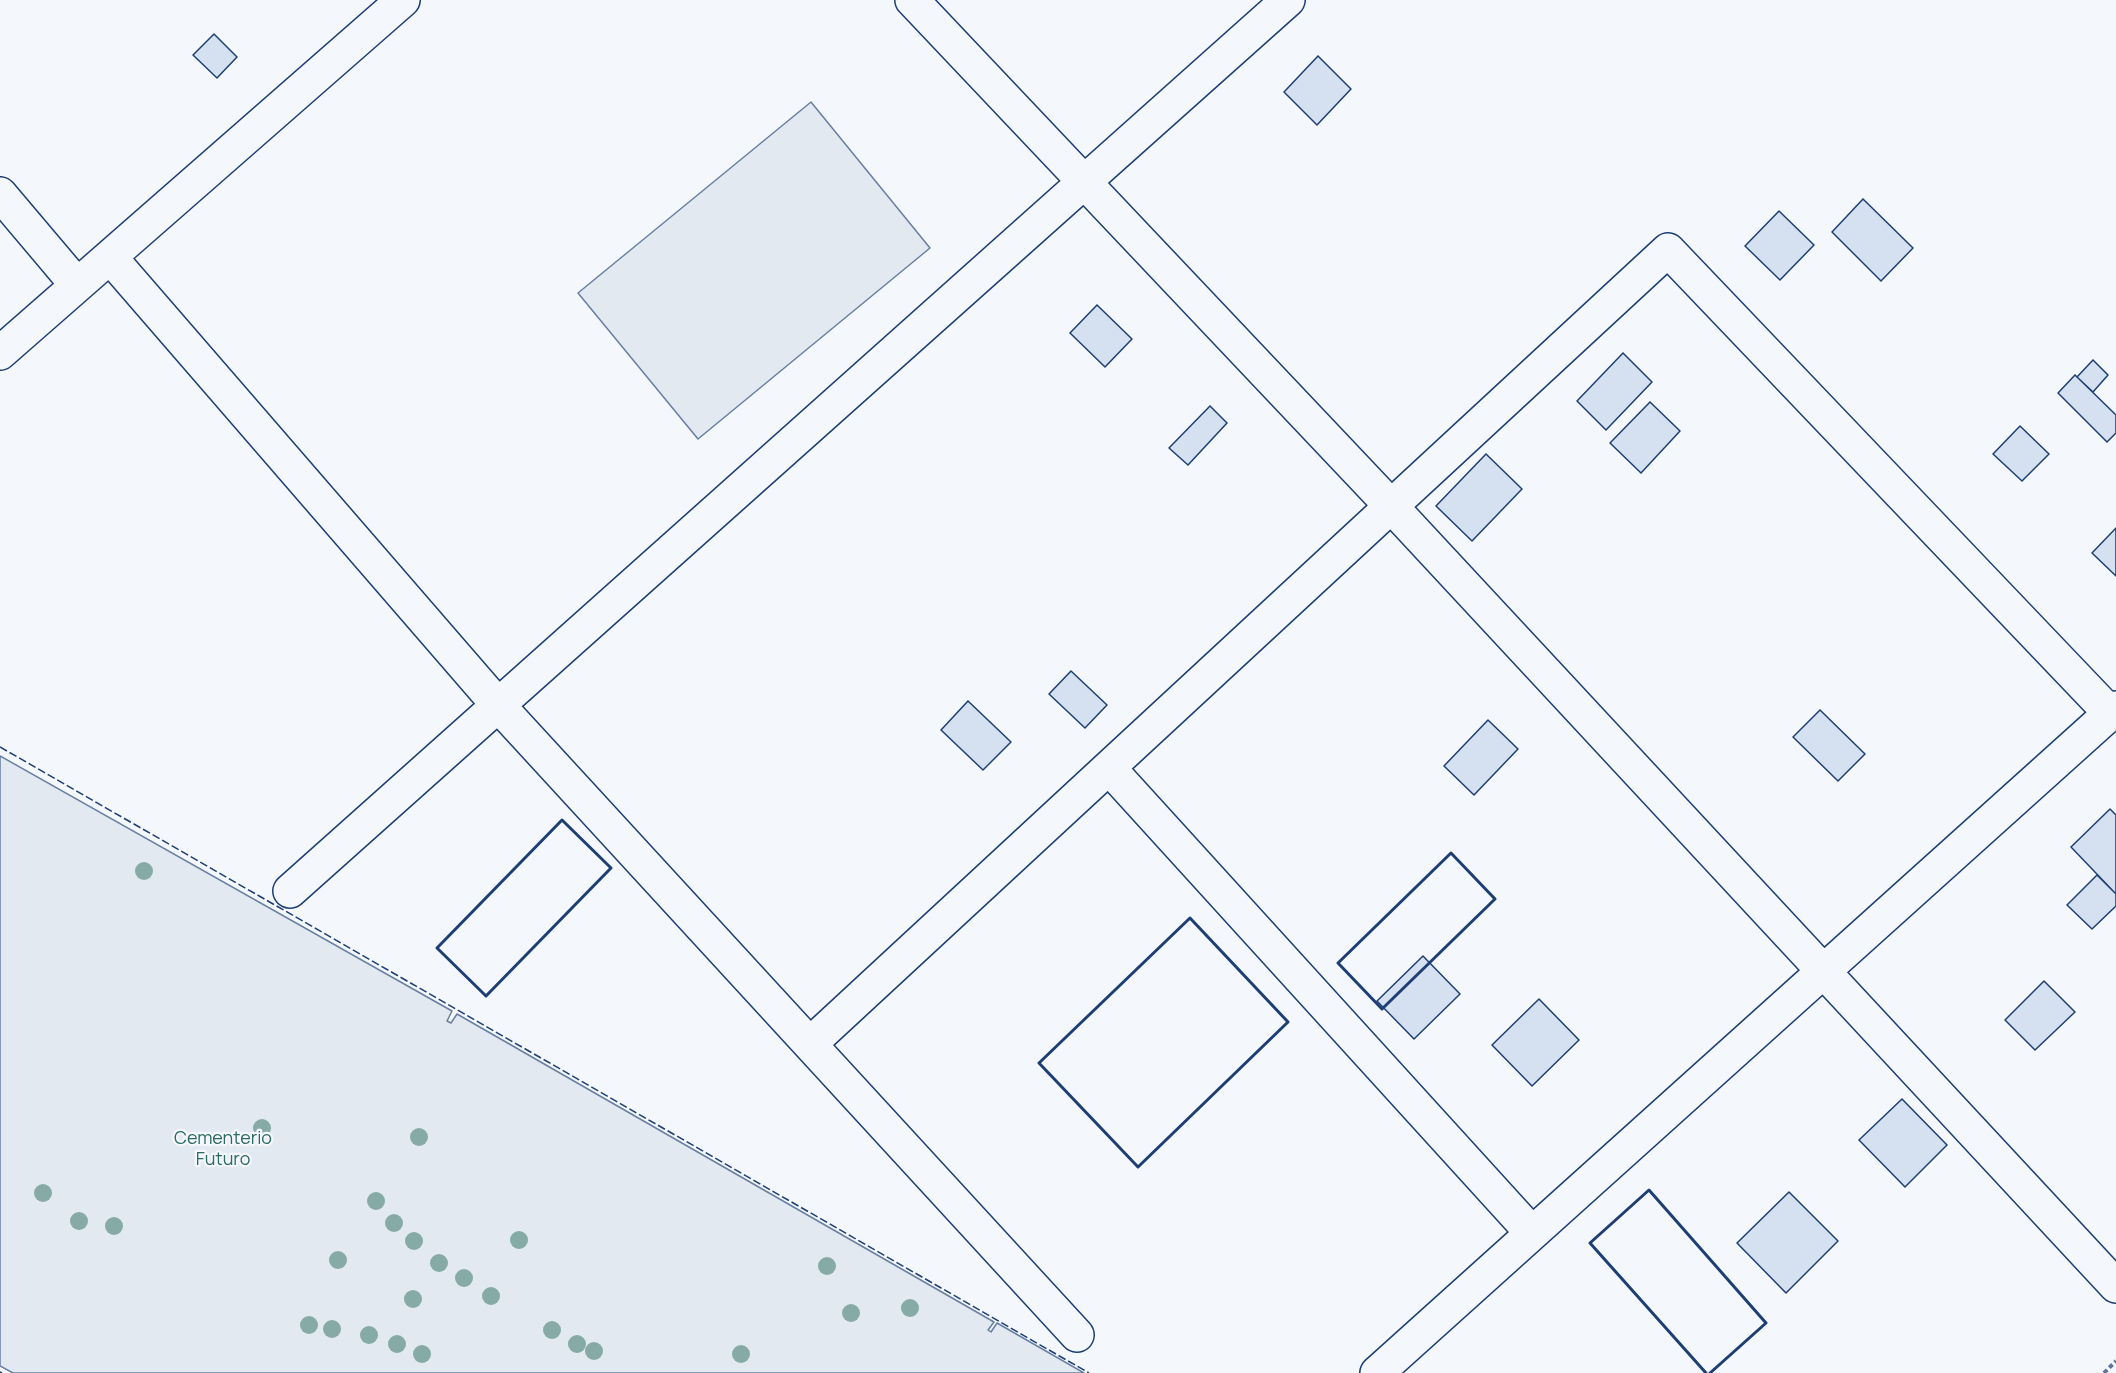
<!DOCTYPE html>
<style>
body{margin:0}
canvas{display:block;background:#f4f7fb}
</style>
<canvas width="2116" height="1373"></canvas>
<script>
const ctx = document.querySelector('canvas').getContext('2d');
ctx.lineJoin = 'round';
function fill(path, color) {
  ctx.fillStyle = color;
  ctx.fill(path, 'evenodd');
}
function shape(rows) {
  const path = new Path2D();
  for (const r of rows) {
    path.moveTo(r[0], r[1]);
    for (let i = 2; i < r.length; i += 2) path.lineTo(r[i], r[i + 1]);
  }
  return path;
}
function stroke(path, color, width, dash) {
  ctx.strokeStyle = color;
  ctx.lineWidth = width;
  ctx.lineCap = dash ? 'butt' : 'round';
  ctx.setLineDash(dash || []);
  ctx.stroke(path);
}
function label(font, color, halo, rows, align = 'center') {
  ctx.font = font + ' Manrope,sans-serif';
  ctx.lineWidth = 4.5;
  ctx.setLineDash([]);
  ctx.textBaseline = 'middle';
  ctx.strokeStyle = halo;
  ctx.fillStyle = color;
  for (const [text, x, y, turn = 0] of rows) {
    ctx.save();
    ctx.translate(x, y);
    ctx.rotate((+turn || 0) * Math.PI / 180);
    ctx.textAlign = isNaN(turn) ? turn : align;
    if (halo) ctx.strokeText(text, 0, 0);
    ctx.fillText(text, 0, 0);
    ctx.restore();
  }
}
const green = shape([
 [811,102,930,248,698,439,578,293,811,102],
 [0,756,452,1011,447,1021,451,1023,457,1014,994,1322,988,1330,991,1332,997,1323,1084,1373,13,1373,0,1366,0,756]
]);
const building = shape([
 [214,34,237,57,217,78,193,55,214,34],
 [1318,56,1351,89,1317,125,1284,92,1318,56],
 [1863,199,1913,248,1881,281,1832,232,1863,199],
 [1779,211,1814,245,1780,280,1745,246,1779,211],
 [1097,305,1132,339,1105,367,1070,333,1097,305],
 [1623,353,1652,382,1606,430,1577,401,1623,353],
 [2093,360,2108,375,2093,392,2077,377,2093,360],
 [2075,375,2116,415,2116,433,2107,442,2058,393,2075,375],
 [1650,402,1680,431,1641,473,1610,443,1650,402],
 [1210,406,1227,423,1188,465,1169,448,1210,406],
 [2020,426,2049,454,2022,481,1993,454,2020,426],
 [1486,454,1522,489,1472,541,1436,506,1486,454],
 [2116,528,2116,576,2092,553,2116,528],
 [1071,671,1107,705,1085,728,1049,694,1071,671],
 [968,701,1011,742,983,770,941,730,968,701],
 [1820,710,1865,754,1838,781,1793,737,1820,710],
 [1488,720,1518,749,1474,795,1444,766,1488,720],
 [2110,809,2116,815,2116,894,2071,847,2110,809],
 [2097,875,2116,894,2116,906,2092,929,2067,905,2097,875],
 [1423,956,1460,994,1414,1039,1377,1001,1423,956],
 [2044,981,2075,1012,2035,1050,2005,1020,2044,981],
 [1539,999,1579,1040,1532,1086,1492,1045,1539,999],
 [1902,1099,1947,1145,1905,1187,1859,1140,1902,1099],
 [1789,1192,1838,1241,1786,1293,1737,1243,1789,1192]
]);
const path = shape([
 [2104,1373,2116,1361]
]);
const minor = shape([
 [912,0,1391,506,2116,1286],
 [0,194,77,285],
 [110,257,498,705,1077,1335],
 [0,353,403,0],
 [1109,768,1532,1233],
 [290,891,1288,0],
 [810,1044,1668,250,2111,714],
 [1377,1373,2116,708]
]);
const fence = shape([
 [0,747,1089,1373],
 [0,1372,2,1373]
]);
const wall = shape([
 [562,820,611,868,486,996,437,948,562,820],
 [1451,853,1495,899,1382,1009,1338,963,1451,853],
 [1190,918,1288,1022,1138,1167,1039,1063,1190,918],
 [1706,1373,1590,1243,1649,1190,1766,1323,1710,1373]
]);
const trees = [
 [144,871],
 [262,1128],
 [419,1137],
 [43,1193],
 [376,1201],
 [79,1221],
 [394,1223],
 [114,1226],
 [519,1240],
 [414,1241],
 [338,1260],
 [439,1263],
 [827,1266],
 [464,1278],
 [491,1296],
 [413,1299],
 [910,1308],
 [851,1313],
 [309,1325],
 [332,1329],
 [552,1330],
 [369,1335],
 [397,1344],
 [577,1344],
 [594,1351],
 [422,1354],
 [741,1354]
];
const parkNames = [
 ["Cementerio",223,1139],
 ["Futuro",223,1160]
];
fill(green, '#e3e9f0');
stroke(green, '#687fa3', 1.5);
fill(building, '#d5e0f0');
stroke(building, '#1d3f73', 1.5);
stroke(minor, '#1d3f73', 36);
stroke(path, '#5e769c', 4, [4.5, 3]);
stroke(minor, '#f4f7fb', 33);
stroke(fence, '#1d3f73', 1.5, [8, 3]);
stroke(wall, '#1d3f73', 3);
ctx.fillStyle = '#86aba6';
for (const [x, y] of trees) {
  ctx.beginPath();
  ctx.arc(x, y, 9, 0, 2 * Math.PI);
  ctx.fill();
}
label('18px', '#2c6c60', '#f4f7fb', parkNames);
</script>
